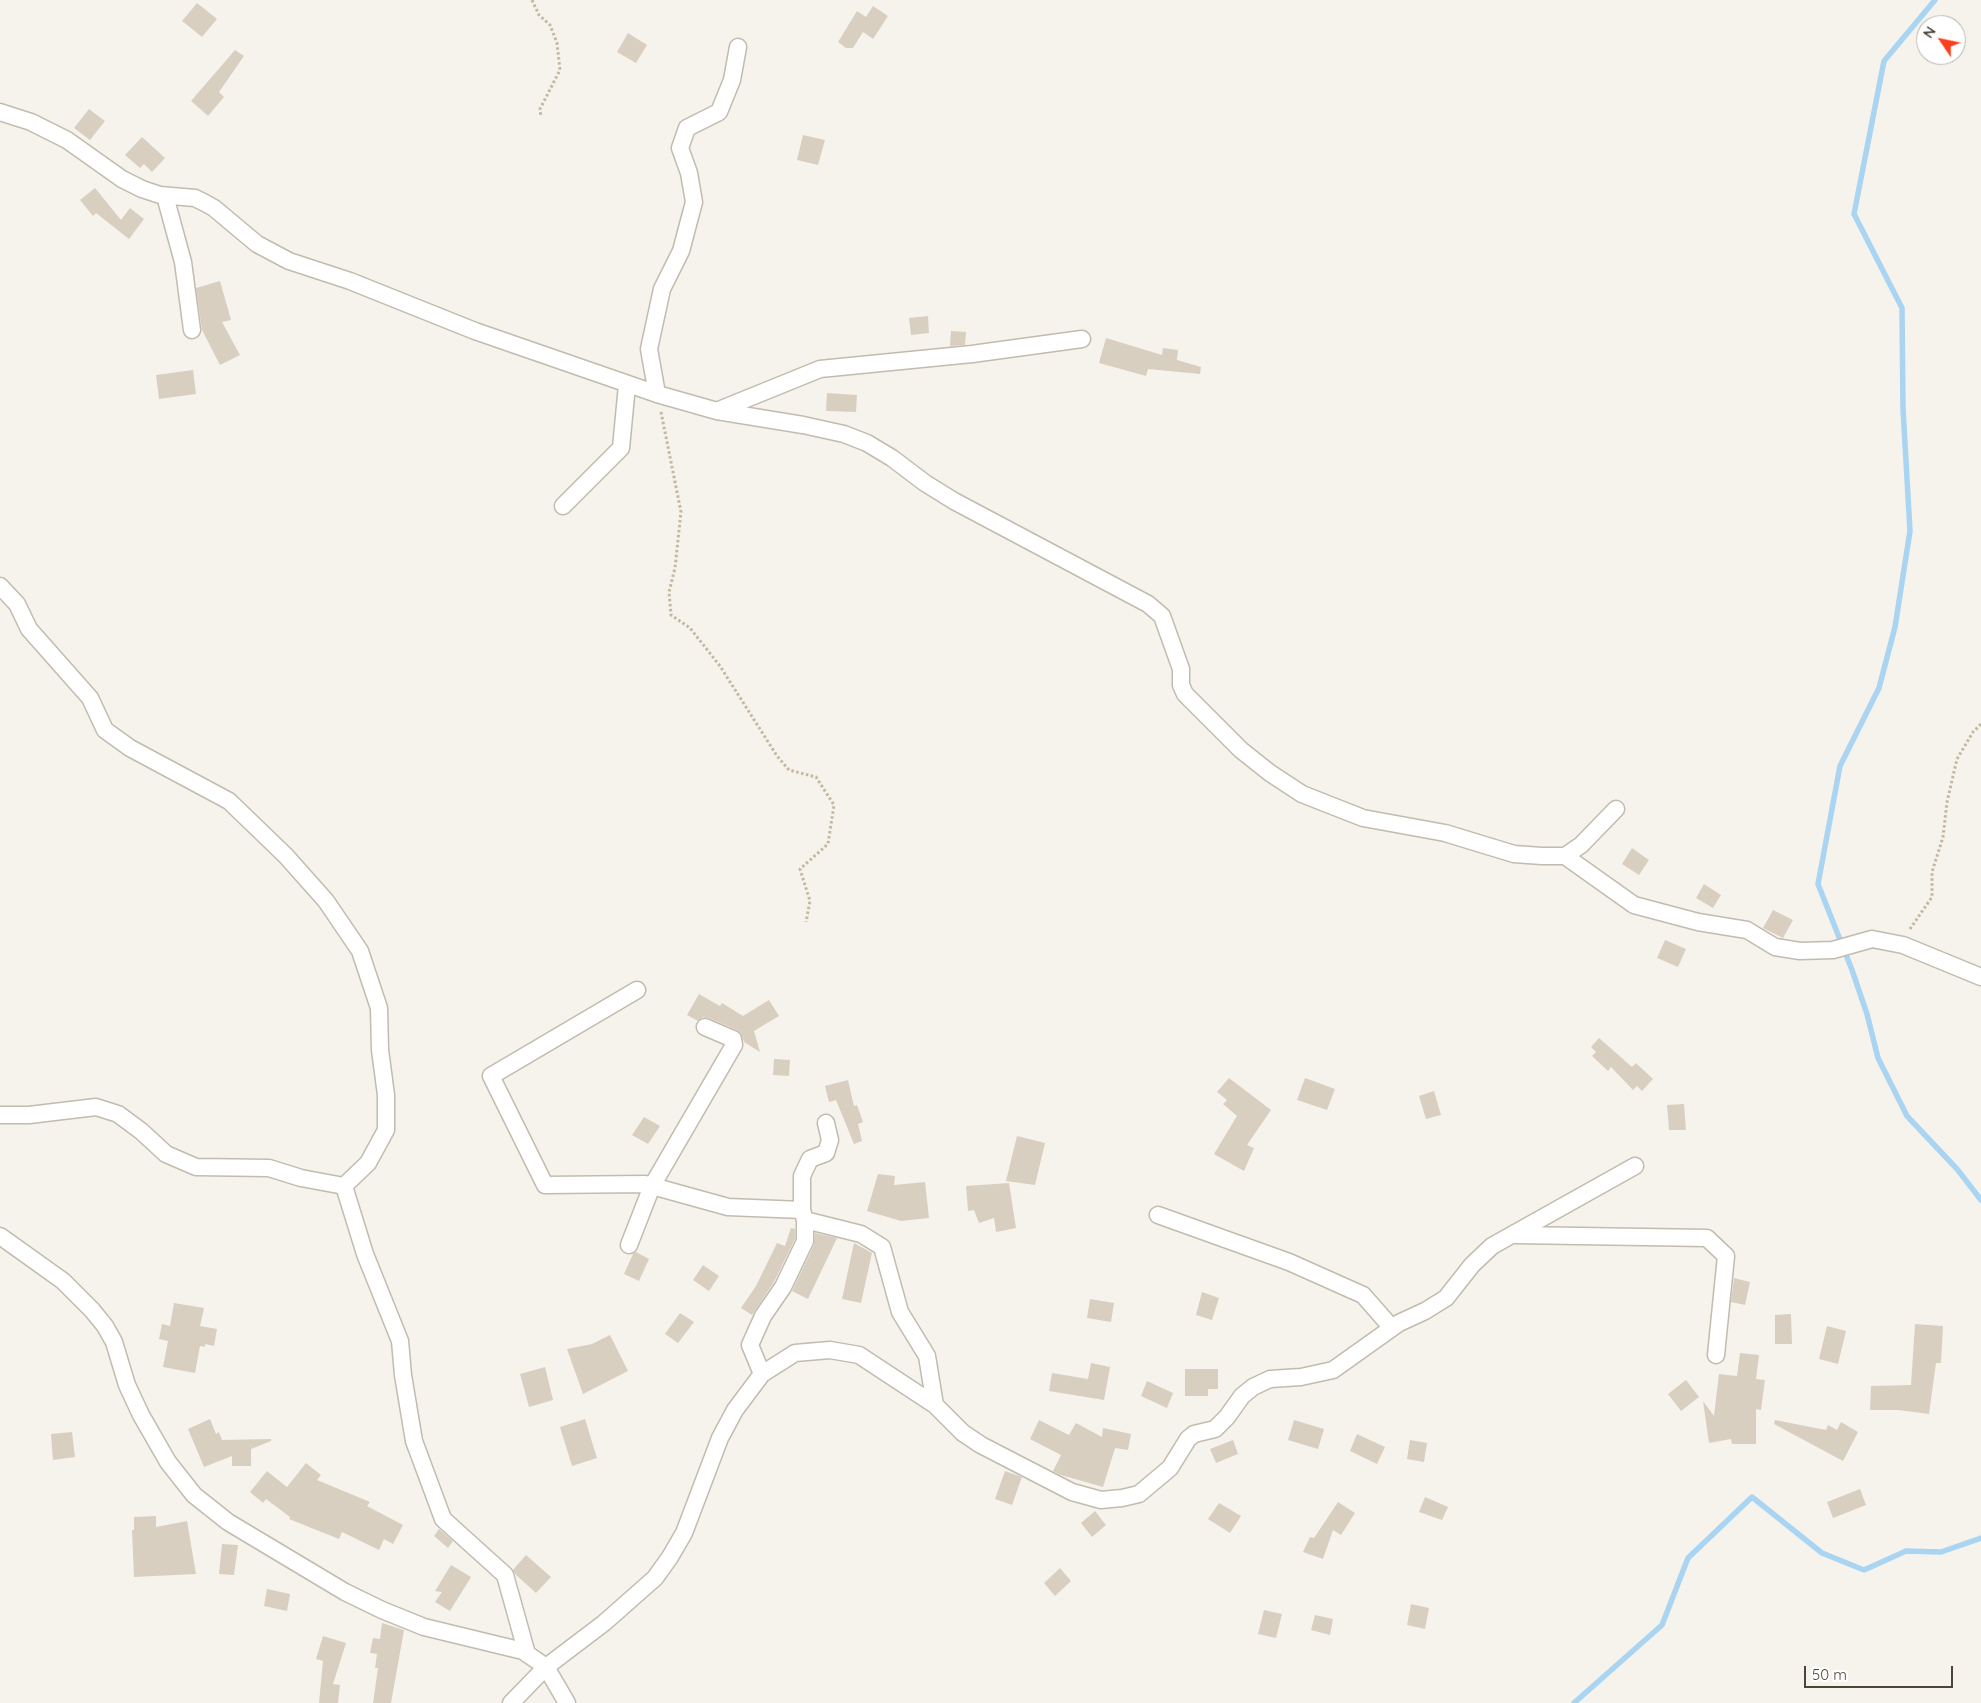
<!DOCTYPE html>
<style>
body{margin:0}
#map{position:relative;width:1981px;height:1703px;overflow:hidden;background:#f6f3ec;font-family:Quicksand,sans-serif}
canvas{display:block}
.north{position:absolute;left:1916px;top:15px;width:50px;height:50px;box-sizing:border-box;background:#fff;border:1px solid #b7b4b0;border-radius:50%;rotate:304deg;font-size:14px;font-weight:700;line-height:20px;text-align:center;color:#4b4439}
.north::after{content:'';display:block;margin:auto;width:18px;height:22px;background:#fc3f1d;clip-path:polygon(50% 0,100% 100%,50% 72%,0 100%)}
.scale{position:absolute;left:1804px;top:1666px;width:149px;height:22px;box-sizing:border-box;border:2px solid #4b4439;border-top:0;padding-left:6px;font-size:15px;line-height:18px;white-space:nowrap;color:#4b4439;-webkit-text-stroke:4px #fff;paint-order:stroke}
</style>
<div id="map">
<canvas width="1981" height="1703"></canvas>
<div class="north">N</div>
<div class="scale">50 m</div>
</div>
<script>
const ctx = document.querySelector('canvas').getContext('2d');
ctx.lineJoin = 'round';
function shape(rows) {
  const path = new Path2D();
  for (const r of rows) {
    path.moveTo(r[0], r[1]);
    for (let i = 2; i < r.length; i += 2) path.lineTo(r[i], r[i + 1]);
  }
  return path;
}
function stroke(path, color, width, dash) {
  ctx.strokeStyle = color;
  ctx.lineWidth = width;
  ctx.lineCap = dash ? 'butt' : 'round';
  ctx.setLineDash(dash || []);
  ctx.stroke(path);
}
function fill(path, color) {
  ctx.fillStyle = color;
  ctx.fill(path, 'evenodd');
}
const stream = shape([
 [1935,0,1884,61,1854,214,1902,308,1903,409,1910,531,1895,627,1879,688,1840,766,1818,884,1852,970,1867,1014,1878,1058,1907,1116,1957,1169,1981,1200],
 [1574,1703,1662,1625,1688,1558,1752,1497,1822,1553,1864,1570,1906,1551,1941,1552,1981,1538]
]);
const building = shape([
 [197,3,217,19,202,37,182,21],
 [873,6,888,16,873,39,863,32,853,48,846,48,838,42,857,11,866,17],
 [628,33,647,45,636,63,617,52],
 [235,50,244,56,219,92,224,97,208,116,191,101],
 [89,109,105,121,90,140,74,128],
 [803,135,825,140,818,165,797,160],
 [142,137,165,158,152,172,144,164,140,168,125,155],
 [95,188,121,220,130,208,144,219,129,239,96,213,93,216,80,200],
 [220,281,231,320,222,322,240,355,220,365,202,330,196,288],
 [928,316,929,333,911,335,909,318],
 [951,331,966,332,965,345,950,346],
 [1106,338,1162,355,1163,348,1178,350,1177,360,1201,367,1200,374,1148,369,1146,376,1099,363],
 [193,370,196,394,159,399,156,375],
 [827,393,857,395,856,412,826,411],
 [1632,848,1649,860,1639,875,1622,864],
 [1704,884,1721,895,1713,908,1696,898],
 [1773,910,1793,920,1783,938,1763,928],
 [1665,940,1686,949,1678,967,1657,958],
 [699,994,720,1006,722,1003,743,1016,769,1000,779,1016,754,1031,760,1052,744,1042,741,1033,737,1030,709,1018,703,1017,698,1021,687,1015],
 [1599,1038,1632,1067,1636,1063,1653,1079,1642,1091,1637,1086,1633,1090,1611,1067,1608,1071,1592,1056,1596,1052,1591,1047],
 [774,1059,790,1060,789,1076,773,1075],
 [1229,1078,1271,1110,1247,1145,1254,1148,1244,1171,1214,1154,1237,1116,1223,1104,1227,1100,1217,1092],
 [1305,1078,1335,1089,1327,1110,1297,1100],
 [848,1080,854,1106,857,1105,863,1122,858,1124,862,1141,854,1144,836,1100,829,1102,825,1086],
 [1434,1091,1441,1115,1426,1119,1419,1096],
 [1684,1104,1686,1130,1669,1130,1667,1105],
 [644,1117,660,1126,648,1144,632,1135],
 [1017,1136,1045,1143,1035,1185,1006,1181],
 [878,1174,895,1176,894,1185,925,1182,929,1218,901,1221,867,1211],
 [1009,1183,1016,1228,996,1232,994,1218,979,1223,974,1210,968,1211,966,1186],
 [791,1228,795,1229,795,1239,774,1282,752,1315,741,1308,756,1286,777,1243,785,1246],
 [815,1233,837,1238,808,1299,792,1291,814,1245],
 [854,1243,872,1253,861,1303,842,1299],
 [636,1252,649,1259,639,1281,624,1274,633,1254],
 [703,1265,719,1276,709,1291,693,1280],
 [1734,1278,1750,1282,1745,1305,1731,1302],
 [1202,1292,1219,1298,1212,1320,1196,1315],
 [1090,1299,1114,1303,1111,1322,1087,1318],
 [174,1303,204,1308,200,1326,217,1329,214,1346,205,1344,205,1347,200,1346,195,1373,163,1367,168,1341,159,1339,162,1324,170,1326],
 [680,1313,694,1322,678,1343,665,1334],
 [1791,1314,1792,1344,1775,1344,1775,1315],
 [1915,1324,1943,1326,1941,1363,1936,1363,1929,1414,1898,1410,1870,1410,1871,1386,1911,1385],
 [1827,1326,1846,1331,1838,1364,1819,1359],
 [610,1335,628,1371,583,1394,567,1349,592,1344],
 [1740,1353,1759,1355,1756,1379,1765,1380,1761,1410,1756,1409,1756,1444,1732,1444,1731,1439,1709,1443,1703,1401,1714,1416,1719,1374,1737,1376],
 [1091,1363,1110,1367,1104,1400,1049,1391,1052,1373,1088,1379],
 [545,1367,553,1400,529,1407,520,1374],
 [1185,1369,1218,1369,1218,1389,1208,1389,1208,1396,1185,1396],
 [1686,1380,1699,1397,1681,1411,1668,1394],
 [1147,1381,1173,1393,1167,1408,1141,1396],
 [210,1419,216,1434,219,1432,222,1440,271,1439,271,1441,251,1449,251,1466,232,1466,232,1456,204,1467,188,1429],
 [585,1419,597,1458,572,1466,560,1427],
 [1039,1420,1069,1435,1076,1423,1102,1437,1103,1428,1131,1434,1128,1450,1115,1448,1103,1487,1061,1475,1053,1471,1061,1455,1030,1439],
 [1294,1420,1324,1429,1318,1449,1288,1440],
 [1775,1420,1826,1430,1828,1425,1837,1430,1841,1422,1858,1432,1843,1461,1774,1424],
 [72,1432,75,1457,53,1460,51,1434],
 [1357,1434,1385,1447,1377,1464,1350,1451],
 [1233,1440,1238,1454,1216,1463,1210,1449],
 [1410,1440,1427,1443,1424,1462,1407,1459],
 [306,1463,321,1475,317,1480,370,1502,367,1506,403,1525,393,1544,384,1539,379,1550,342,1532,339,1539,289,1519,290,1517,266,1499,263,1503,250,1492,267,1471,287,1487],
 [1005,1471,1022,1477,1012,1505,995,1499],
 [1860,1489,1866,1505,1833,1518,1827,1502],
 [1425,1497,1448,1507,1442,1520,1419,1512],
 [1338,1502,1355,1513,1341,1535,1333,1530,1323,1559,1303,1552,1310,1537,1314,1538],
 [1219,1503,1241,1516,1230,1533,1208,1519],
 [1095,1511,1106,1525,1092,1537,1081,1523],
 [156,1516,156,1527,187,1521,196,1574,134,1577,132,1530,134,1530,134,1517],
 [439,1529,453,1541,448,1548,434,1536],
 [222,1544,238,1545,234,1575,219,1574],
 [526,1555,551,1577,536,1593,515,1574,513,1570],
 [451,1565,471,1577,450,1611,435,1602,442,1592,435,1591],
 [1060,1568,1071,1581,1055,1596,1044,1583],
 [267,1589,290,1594,287,1611,264,1606],
 [1411,1604,1429,1608,1425,1629,1407,1625],
 [1264,1610,1282,1614,1276,1638,1258,1634],
 [1315,1615,1333,1619,1330,1635,1311,1630],
 [382,1623,404,1630,391,1703,373,1703,378,1668,375,1668,377,1654,370,1653,373,1638,380,1639],
 [323,1636,346,1643,333,1684,340,1685,338,1703,319,1703,323,1661,316,1659]
]);
const path = shape([
 [532,0,539,15,550,25,557,43,560,70,540,109,541,117],
 [661,412,681,512,675,568,669,592,671,615,690,628,720,666,777,756,789,770,816,777,834,805,828,844,800,869,810,901,806,922],
 [1910,929,1932,897,1932,872,1943,837,1947,802,1957,759,1973,732,1981,724]
]);
const street = shape([
 [0,112,31,122,67,140,122,179,142,189,160,195,195,198,205,203,214,208,257,244,289,261,350,281,475,331,657,394,717,411,803,425,844,434,867,443,892,458,925,483,954,501,1148,604,1162,616,1181,669,1181,685,1185,694,1241,750,1270,773,1302,794,1363,818,1445,833,1514,854,1542,856,1565,856,1581,845,1616,809],
 [165,196,183,262,192,330],
 [657,394,649,349,662,289,681,251,694,202,689,173,680,148,687,128,719,112,732,80,738,47],
 [719,410,820,369,972,354,1082,339],
 [563,506,621,448,627,385],
 [0,586,17,604,29,629,90,698,105,730,130,748,229,801,286,856,326,901,360,951,379,1008,380,1050,386,1095,386,1130,368,1163,344,1186,301,1178,269,1168,196,1167,166,1154,141,1131,118,1114,96,1107,29,1115,0,1115],
 [1565,856,1634,905,1698,922,1747,930,1775,947,1800,951,1833,950,1872,939,1903,945,1981,977],
 [637,990,491,1076,545,1185,645,1184,728,1207,802,1210,805,1220,805,1241,783,1287,763,1316,750,1345,762,1374],
 [344,1186,365,1254,400,1341,403,1375,414,1441,443,1519,505,1575,527,1654],
 [802,1210,802,1176,810,1159,826,1153,830,1140,826,1123],
 [1158,1215,1289,1262,1363,1295,1392,1328],
 [805,1220,861,1234,882,1247,900,1312,927,1356,935,1405],
 [1515,1235,1707,1238,1726,1256,1716,1355],
 [0,1236,63,1281,92,1310,105,1326,114,1342,127,1385,141,1415,168,1462,194,1495,228,1522,345,1592,382,1610,424,1627,523,1651,546,1667,567,1703],
 [629,1245,652,1186,734,1045,733,1039,705,1027],
 [511,1703,546,1667,604,1623,655,1578,670,1557,684,1533,720,1438,735,1410,762,1374,795,1353,830,1350,859,1355,935,1405,963,1433,981,1445,1072,1492,1101,1500,1122,1498,1139,1494,1170,1468,1188,1439,1194,1434,1215,1429,1227,1417,1242,1396,1253,1387,1270,1379,1301,1377,1333,1370,1399,1323,1425,1311,1446,1298,1472,1265,1492,1246,1635,1166]
]);
stroke(stream, '#a9d4f2', 5.5);
fill(building, '#d8cfc1');
stroke(street, '#c2bbae', 19);
stroke(path, '#c4b79f', 3, [2.5, 2.5]);
stroke(street, '#fff', 16);
</script>
